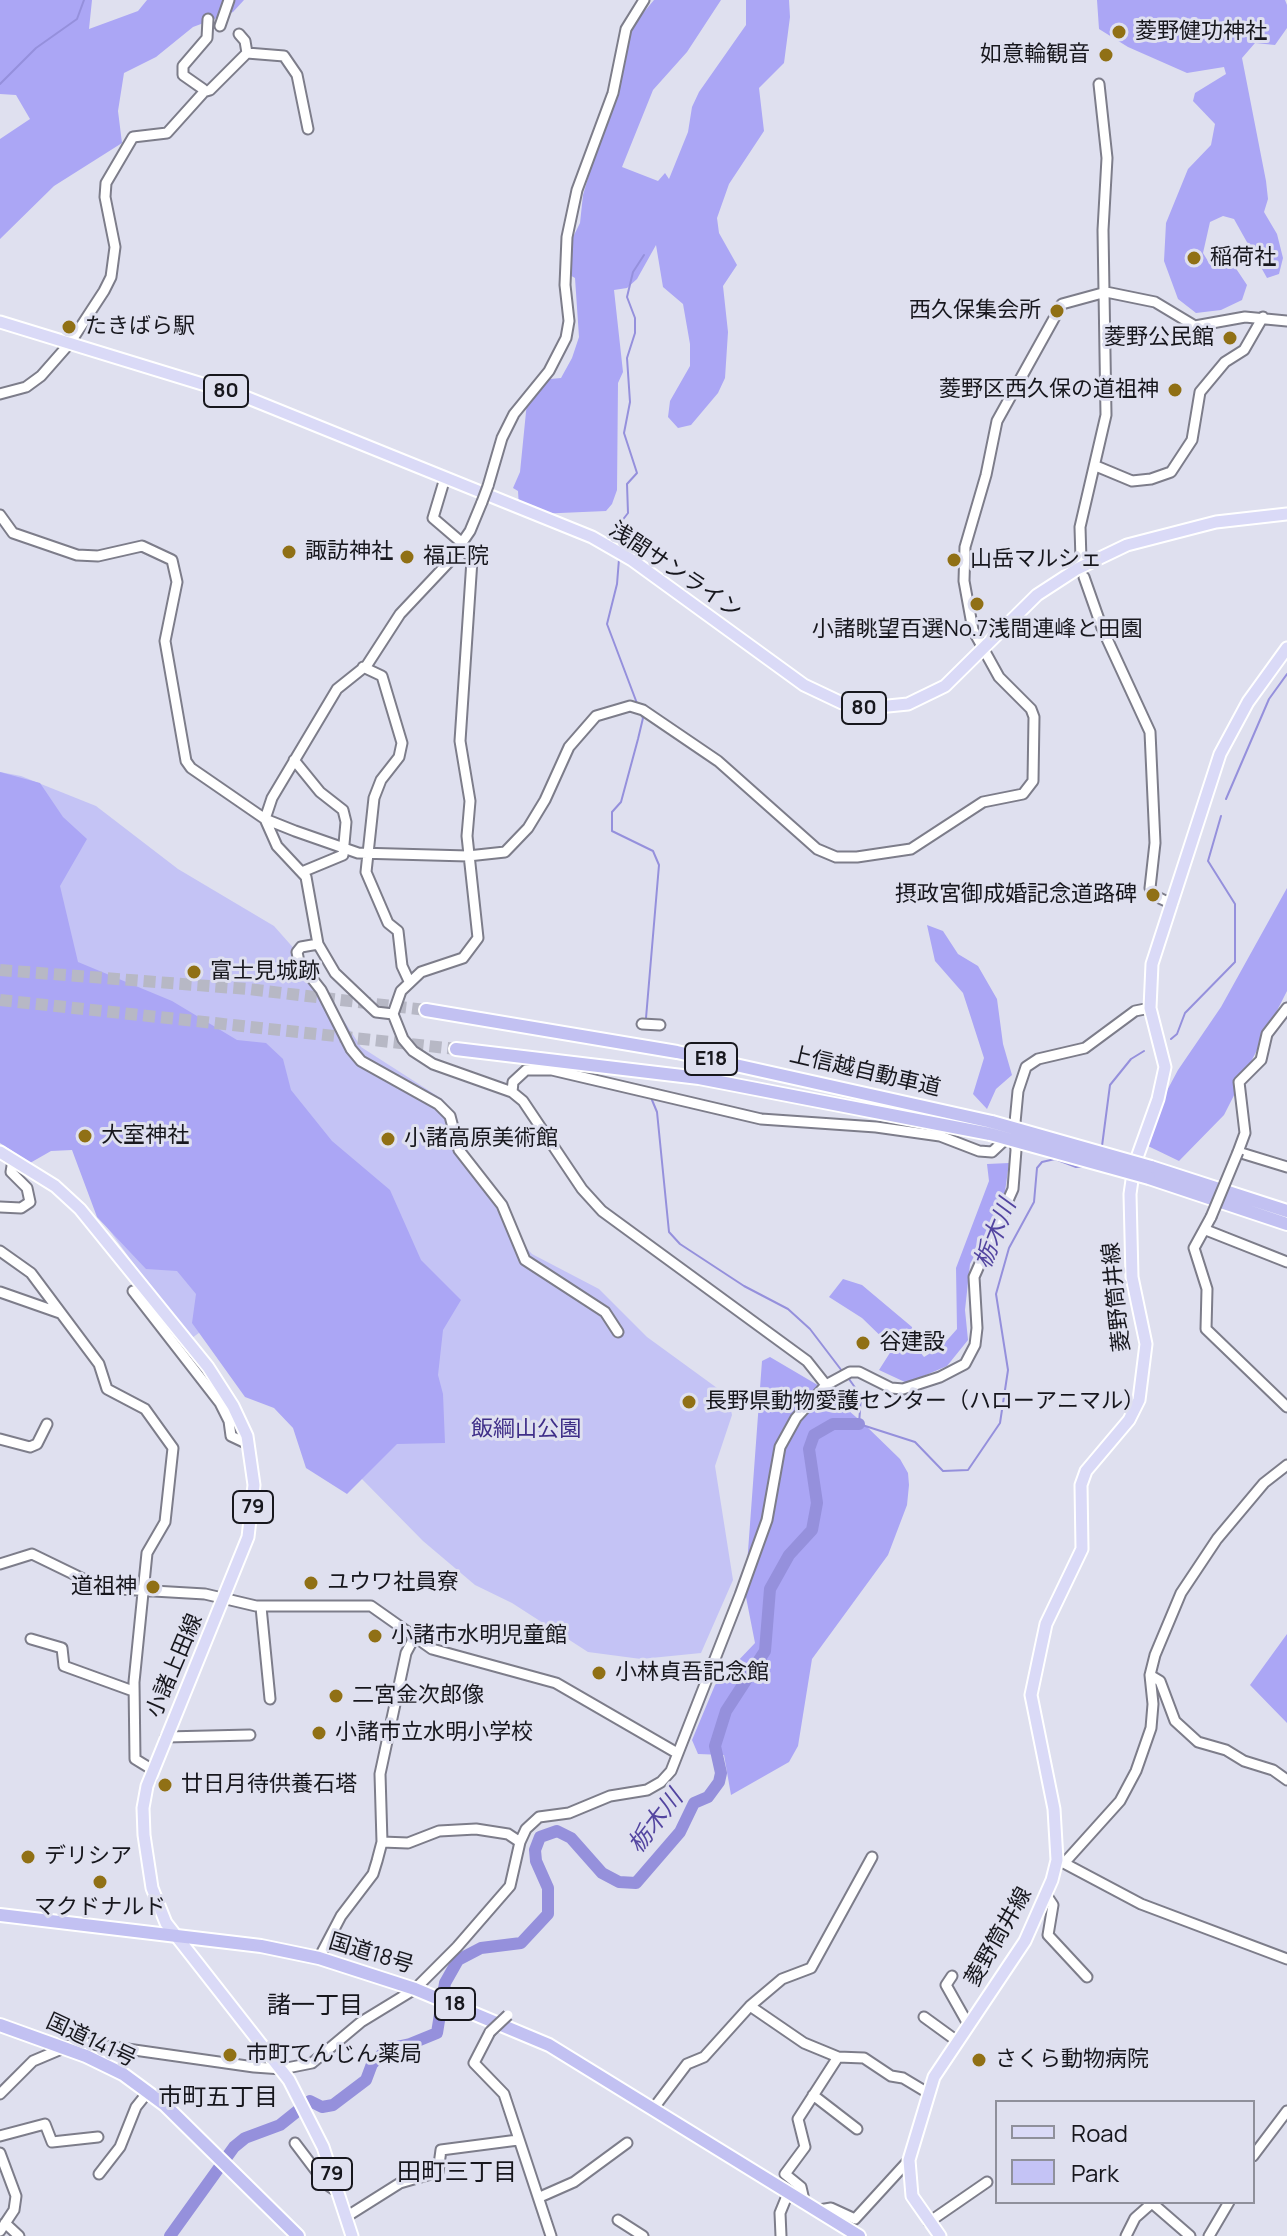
<!DOCTYPE html>
<meta charset="utf-8">
<style>
body{margin:0}
#map{position:relative;width:1287px;height:2236px;overflow:hidden;background:#dfe0ef;font-family:Manrope,sans-serif}
canvas{display:block}
.legend{position:absolute;left:995px;top:2100px;width:260px;height:104px;box-sizing:border-box;background:#dfe0ef;border:2px solid #8f909b;margin:0;padding:10px 14px;list-style:none;font-size:24px;color:#17171d}
.legend li{display:flex;align-items:center;gap:16px;height:40px}
.legend b{width:40px;border:2px solid #8f909b}
</style>
<div id="map">
<canvas width="1287" height="2236"></canvas>
<ul class="legend">
<li><b style="height:10px;background:#dadaf7"></b>Road</li>
<li><b style="height:22px;background:#c4c3f5"></b>Park</li>
</ul>
</div>
<script>
const ctx = document.querySelector('canvas').getContext('2d');
ctx.lineJoin = 'round';
function fill(path, color) {
  ctx.fillStyle = color;
  ctx.fill(path, 'evenodd');
}
function shape(rows) {
  const path = new Path2D();
  for (const r of rows) {
    path.moveTo(r[0], r[1]);
    for (let i = 2; i < r.length; i += 2) path.lineTo(r[i], r[i + 1]);
  }
  return path;
}
function stroke(path, color, width, dash) {
  ctx.strokeStyle = color;
  ctx.lineWidth = width;
  ctx.lineCap = dash ? 'butt' : 'round';
  ctx.setLineDash(dash || []);
  ctx.stroke(path);
}
function label(font, color, halo, rows, align = 'center') {
  ctx.font = font + ' Manrope,"Noto Sans JP",sans-serif';
  ctx.lineWidth = 6;
  ctx.setLineDash([]);
  ctx.textBaseline = 'middle';
  ctx.strokeStyle = halo;
  ctx.fillStyle = color;
  for (const [text, x, y, turn = 0] of rows) {
    ctx.save();
    ctx.translate(x, y);
    ctx.rotate((+turn || 0) * Math.PI / 180);
    ctx.textAlign = isNaN(turn) ? turn : align;
    if (halo) ctx.strokeText(text, 0, 0);
    ctx.fillText(text, 0, 0);
    ctx.restore();
  }
}
const green = shape([
 [0,772,21,776,96,806,178,869,274,926,305,961,361,1047,442,1099,455,1114,465,1148,503,1197,522,1243,532,1254,599,1289,647,1337,728,1396,732,1415,715,1466,733,1580,701,1653,641,1659,588,1652,512,1603,475,1585,423,1541,358,1475,241,1302,192,1338,144,1278,102,1220,123,1151,0,968]
]);
const forest = shape([
 [0,0,92,0,89,29,138,11,147,0,244,0,233,12,193,27,156,57,124,73,118,111,122,143,54,186,0,239,0,139,30,119,16,95,0,94],
 [654,0,721,0,687,52,653,90,622,167,658,181,665,173,669,179,688,132,692,107,699,92,746,25,746,0,789,0,790,17,784,63,759,88,764,131,729,184,717,218,719,233,737,265,723,286,728,332,725,378,718,393,691,425,678,428,668,417,670,401,690,366,690,344,683,304,663,287,656,245,637,279,627,288,614,290,623,372,618,383,617,490,612,504,606,511,537,514,519,507,518,491,513,488,520,472,527,402,540,380,561,378,572,358,579,337,575,278,566,273,565,253,580,223,583,195,633,25],
 [1097,0,1285,0,1287,5,1287,28,1275,45,1255,43,1242,58,1266,181,1268,199,1264,212,1277,234,1283,258,1279,274,1267,278,1234,219,1223,216,1210,222,1203,253,1211,266,1235,267,1247,285,1242,300,1221,310,1196,313,1178,299,1164,261,1166,223,1188,169,1211,145,1215,124,1193,101,1195,93,1226,74,1224,67,1187,73,1128,47,1099,29],
 [0,772,40,783,63,817,87,839,60,886,78,962,172,1001,237,1040,266,1043,283,1059,291,1090,332,1141,390,1190,421,1260,461,1300,443,1330,438,1375,443,1394,445,1443,397,1444,347,1494,306,1468,293,1428,274,1408,245,1397,192,1323,196,1294,177,1271,146,1269,97,1217,72,1150,51,1151,30,1163,0,1143],
 [1287,888,1287,991,1224,1115,1179,1161,1148,1146,1155,1113,1178,1070,1221,1007],
 [927,925,943,931,958,954,978,966,997,999,1003,1044,1012,1075,996,1089,987,1109,973,1094,984,1058,963,993,935,961],
 [1009,1163,1004,1199,970,1264,965,1310,968,1340,947,1366,907,1383,879,1370,893,1348,862,1318,829,1297,843,1279,862,1285,912,1327,914,1344,924,1357,942,1346,957,1329,956,1268,989,1181,987,1164],
 [770,1357,821,1387,863,1423,900,1459,908,1473,909,1485,907,1505,888,1555,812,1659,798,1746,789,1762,731,1795,724,1755,698,1754,692,1740,715,1685,755,1643,745,1592,762,1361],
 [1287,1634,1287,1723,1250,1685]
]);
const stream = shape([
 [0,84,36,48,77,19,84,0],
 [619,549,621,522,628,513,627,484,637,473,624,433,630,402,627,358,635,333,635,318,627,297,633,272,644,255],
 [619,559,617,584,607,624,638,706],
 [640,712,643,718,638,739,621,802,612,812,612,831,653,851,659,865,646,1018],
 [1226,799,1269,699,1287,674],
 [1171,1039,1177,1034,1185,1013,1235,962,1235,904,1208,861,1221,816],
 [652,1100,657,1112,669,1232,680,1244,744,1286,788,1309,810,1329,842,1371],
 [1102,1146,1110,1085,1131,1059,1144,1051],
 [849,1379,861,1396,859,1424,915,1442,943,1471,968,1470,1000,1423,1008,1370,996,1294,1009,1248,1034,1202,1037,1168,1042,1162,1055,1159,1076,1167,1085,1166]
]);
const river = shape([
 [170,2236,234,2147,245,2138,280,2125,310,2101,322,2107,333,2105,366,2080,372,2064,387,2049,410,2044,437,2033,445,1983,458,1960,481,1948,521,1943,548,1914,548,1888,536,1861,535,1850,540,1837,557,1831,571,1838,602,1873,619,1882,636,1883,680,1832,694,1803,708,1797,719,1782,721,1773,715,1746,726,1711,765,1651,770,1589,789,1555,812,1530,817,1503,809,1449,814,1435,833,1424,859,1424]
]);
const highwayTunnel = shape([
 [0,970,248,989,426,1010],
 [0,1000,456,1049]
]);
const minor = shape([
 [220,26,229,0],
 [239,34,245,41,247,53,284,56,297,75,308,129],
 [203,92,210,90,247,53],
 [0,394,26,387,41,376,70,343,104,291,111,277,115,247,105,197,106,183,133,137,167,133,203,93,203,89,183,75,183,66,207,38,208,19],
 [1096,466,1132,481,1151,479,1171,472,1192,440,1200,392,1225,362,1244,350,1263,317],
 [445,478,433,518,461,542,472,560,460,741,470,801,467,836,478,938,463,958,421,972,401,991,393,1014,403,1039,413,1051,433,1064,512,1092,523,1101,582,1189,602,1211,807,1361,826,1385],
 [488,486,502,438,514,414,549,371,566,338,569,321,565,285,567,237,577,190,613,93,626,29,644,0],
 [0,515,13,533,77,555,98,556,142,546,172,560,177,582,165,641,186,761,191,768,265,819,295,831,358,853,468,856,505,852,528,828,545,800,569,747,596,716,630,706,643,710,718,761,817,849,836,857,857,857,911,849,983,802,1023,794,1033,781,1034,717,1031,709,999,677,973,630,964,581,965,547,986,475,997,421,1062,304,1106,292,1155,302,1195,326,1245,317,1287,321],
 [1081,560,1080,527,1106,415,1103,230,1107,158,1099,84],
 [1084,577,1102,628,1150,732,1155,843,1150,888,1153,895,1172,904],
 [363,667,382,676,402,743,399,757,381,780,374,798,366,872,388,923,398,931,402,966,409,981],
 [294,760,320,792,343,810,346,822,343,855,302,872],
 [318,944,301,947,297,952,299,962,321,990,351,1049,361,1061,438,1104,450,1116,459,1150,502,1205,525,1260,605,1312,618,1332],
 [1287,1008,1267,1034,1261,1060,1239,1082,1245,1133,1238,1152,1287,1167],
 [393,1014,376,1012,335,973,318,944,306,877,277,846,265,819,272,798,337,689,367,665,400,614,448,563,470,531,482,502],
 [642,1024,660,1025],
 [512,1092,513,1082,526,1070,552,1070,761,1119,876,1127,940,1136,979,1151,992,1152,1008,1137],
 [0,1207,21,1208,30,1202,27,1188,11,1172,13,1160],
 [1211,1217,1194,1248,1207,1289,1206,1329,1287,1407],
 [1206,1230,1287,1262],
 [0,1251,31,1273,99,1364,107,1389,145,1409,173,1448,165,1522,147,1553,134,1682,135,1759,153,1770],
 [133,1291,220,1403,229,1421,231,1436,248,1444],
 [0,1292,60,1313],
 [0,1439,30,1447,37,1444,47,1424],
 [0,1564,32,1554,102,1588,205,1594,256,1606,371,1606,432,1649,556,1683,677,1753],
 [261,1607,270,1699],
 [31,1639,62,1648,64,1666,133,1691],
 [1150,1675,1160,1681,1175,1721,1198,1742,1226,1750,1244,1761,1273,1770,1287,1780],
 [166,1737,250,1735],
 [382,1842,408,1843,439,1831,476,1829,508,1834,520,1842],
 [1060,1861,1141,1904,1287,1959],
 [1066,1861,1120,1801,1136,1771,1151,1728,1153,1704,1150,1675,1155,1655,1181,1593,1217,1539,1264,1483,1287,1465],
 [1047,1896,1053,1905,1048,1935,1087,1977],
 [319,1958,341,1916,373,1874,377,1861,382,1842,380,1774,406,1653,414,1638],
 [952,1976,946,1985,968,2024],
 [750,2006,804,2043,838,2057,864,2058,891,2076,903,2078,928,2093],
 [924,2017,957,2041],
 [490,2032,474,2063,504,2094,551,2236],
 [0,2094,33,2061,78,2042,254,2067,282,2069,312,2063,361,2022,415,1989,457,1947,510,1886,520,1842,526,1829,539,1817,569,1813,610,1796,647,1790,661,1782,671,1771,740,1595,767,1520,780,1447,796,1418,826,1385,850,1372,859,1372,891,1388,903,1389,940,1377,965,1364,975,1345,977,1328,974,1277,1013,1189,1016,1150,1014,1133,1018,1091,1026,1067,1038,1059,1085,1048,1135,1011,1150,1008],
 [813,2095,857,2129],
 [653,2109,687,2064,704,2057,750,2006,782,1979,811,1968,872,1857],
 [0,2136,45,2124,52,2142,98,2137],
 [295,2143,326,2184,338,2192],
 [0,2153,16,2196,14,2210,0,2231],
 [1253,2156,1287,2111],
 [99,2174,120,2147,136,2107,148,2092],
 [540,2197,574,2182,627,2143],
 [804,2200,801,2187,785,2174,805,2147,798,2119,838,2057],
 [819,2210,831,2208,855,2219,909,2160],
 [346,2217,400,2183,438,2172,441,2150,518,2140],
 [618,2220,643,2236],
 [929,2222,987,2182],
 [5,2223,19,2236],
 [781,2236,780,2213,789,2191],
 [1126,2236,1135,2218,1152,2203,1190,2236],
 [1209,2236,1229,2202]
]);
const major = shape([
 [0,322,248,398,592,537,632,560,804,685,842,703,868,708,908,704,945,686,1037,595,1077,569,1127,545,1216,522,1287,514],
 [0,1152,55,1186,80,1209,208,1367,233,1406,247,1436,254,1485,248,1537,147,1786,143,1808,144,1835,152,1888,166,1923,289,2080,323,2147,352,2236],
 [940,2236,912,2196,909,2160,934,2077,1025,1941,1052,1880,1057,1860,1054,1809,1031,1695,1046,1624,1082,1549,1081,1485,1086,1471,1129,1420,1139,1400,1146,1344,1132,1277,1130,1194,1134,1166,1158,1099,1165,1067,1150,1008,1152,964,1220,754,1248,702,1287,648]
]);
const highway = shape([
 [426,1010,677,1052,992,1122],
 [456,1049,699,1078,990,1134],
 [1151,1167,1287,1211],
 [1149,1178,1287,1224],
 [0,1915,261,1946,319,1958,415,1989,549,2045,859,2236],
 [0,2025,86,2056,123,2074,165,2105,298,2236]
]);
const minorBridge = shape([
 [482,502,488,486],
 [1211,1217,1238,1152],
 [490,2032,508,2015]
]);
const highwayBridge = shape([
 [992,1122,1151,1167],
 [990,1134,1149,1178]
]);
const markers = [
 [1119,32,8,"#907015"],
 [1106,55,8,"#907015"],
 [1194,258,8,"#907015"],
 [1057,311,8,"#907015"],
 [69,327,8,"#907015"],
 [1230,338,8,"#907015"],
 [1175,390,8,"#907015"],
 [289,552,8,"#907015"],
 [407,557,8,"#907015"],
 [954,560,8,"#907015"],
 [977,604,8,"#907015"],
 [1153,895,8,"#907015"],
 [194,972,8,"#907015"],
 [85,1136,8,"#907015"],
 [388,1139,8,"#907015"],
 [863,1343,8,"#907015"],
 [689,1402,8,"#907015"],
 [311,1583,8,"#907015"],
 [153,1587,8,"#907015"],
 [375,1636,8,"#907015"],
 [599,1673,8,"#907015"],
 [336,1696,8,"#907015"],
 [319,1733,8,"#907015"],
 [165,1785,8,"#907015"],
 [28,1857,8,"#907015"],
 [100,1882,8,"#907015"],
 [230,2055,8,"#907015"],
 [979,2060,8,"#907015"]
];
const shields = [
 [226,391,44],
 [864,708,44],
 [711,1059,52],
 [253,1507,40],
 [455,2004,40],
 [332,2174,40]
];
const shieldNames = [
 ["80",226,391],
 ["80",864,708],
 ["E18",711,1059],
 ["79",253,1507],
 ["18",455,2004],
 ["79",332,2174]
];
const poiNames = [
 ["菱野健功神社",1135,32],
 ["如意輪観音",1090,55,"right"],
 ["稲荷社",1210,258],
 ["西久保集会所",1041,311,"right"],
 ["たきばら駅",85,327],
 ["菱野公民館",1214,338,"right"],
 ["菱野区西久保の道祖神",1159,390,"right"],
 ["諏訪神社",305,552],
 ["福正院",423,557],
 ["山岳マルシェ",970,560],
 ["小諸眺望百選No.7浅間連峰と田園",977,630,"center"],
 ["摂政宮御成婚記念道路碑",1137,895,"right"],
 ["富士見城跡",210,972],
 ["大室神社",101,1136],
 ["小諸高原美術館",404,1139],
 ["谷建設",879,1343],
 ["長野県動物愛護センター（ハローアニマル）",705,1402],
 ["ユウワ社員寮",327,1583],
 ["道祖神",137,1587,"right"],
 ["小諸市水明児童館",391,1636],
 ["小林貞吾記念館",615,1673],
 ["二宮金次郎像",352,1696],
 ["小諸市立水明小学校",335,1733],
 ["廿日月待供養石塔",181,1785],
 ["デリシア",44,1857],
 ["マクドナルド",100,1908,"center"],
 ["市町てんじん薬局",246,2055],
 ["さくら動物病院",995,2060]
];
const streetNames = [
 ["浅間サンライン",675,571,34],
 ["上信越自動車道",865,1072,13],
 ["菱野筒井線",1117,1297,-96],
 ["小諸上田線",175,1666,-67],
 ["菱野筒井線",999,1937,-60],
 ["国道18号",371,1954,17],
 ["国道141号",91,2041,25]
];
const parkNames = [
 ["飯綱山公園",526,1430]
];
const waterNames = [
 ["栃木川",996,1234,-68],
 ["栃木川",656,1822,-52]
];
const neighbourhoodNames = [
 ["諸一丁目",315,2006],
 ["市町五丁目",218,2098],
 ["田町三丁目",457,2173]
];
fill(green, '#c4c3f5');
fill(forest, '#aba6f5');
stroke(stream, '#9590dc', 2);
stroke(river, '#9590dc', 12);
stroke(highwayTunnel, '#b7b8c5', 12, [12, 6]);
stroke(minor, '#7d7d8a', 13);
stroke(major, '#fff', 15);
stroke(highway, '#fff', 16);
stroke(minor, '#fff', 9);
stroke(major, '#dadaf7', 11);
stroke(highway, '#c2c1f2', 12);
stroke(minorBridge, '#7d7d8a', 13, []);
stroke(highwayBridge, '#fff', 16, []);
stroke(minorBridge, '#fff', 9);
stroke(highwayBridge, '#c2c1f2', 12);
for (const [x, y, r, color] of markers) {
  const dot = new Path2D();
  dot.arc(x, y, r, 0, 2 * Math.PI);
  ctx.fillStyle = color;
  ctx.fill(dot);
  stroke(dot, '#dfe0ef', 3);
}
for (const [x, y, w] of shields) {
  const box = new Path2D();
  box.roundRect(x - w / 2, y - 16, w, 32, 6);
  ctx.fillStyle = '#dfe0ef';
  ctx.fill(box);
  stroke(box, '#17171d', 2);
}
label('bold 20px', '#17171d', null, shieldNames);
label('22px', '#17171d', '#dfe0ef', poiNames, 'left');
label('22px', '#17171d', '#dfe0ef', streetNames);
label('22px', '#3f2e88', '#dfe0ef', parkNames);
label('italic 24px', '#5345a0', '#dfe0ef', waterNames);
label('24px', '#17171d', '#dfe0ef', neighbourhoodNames);
</script>
